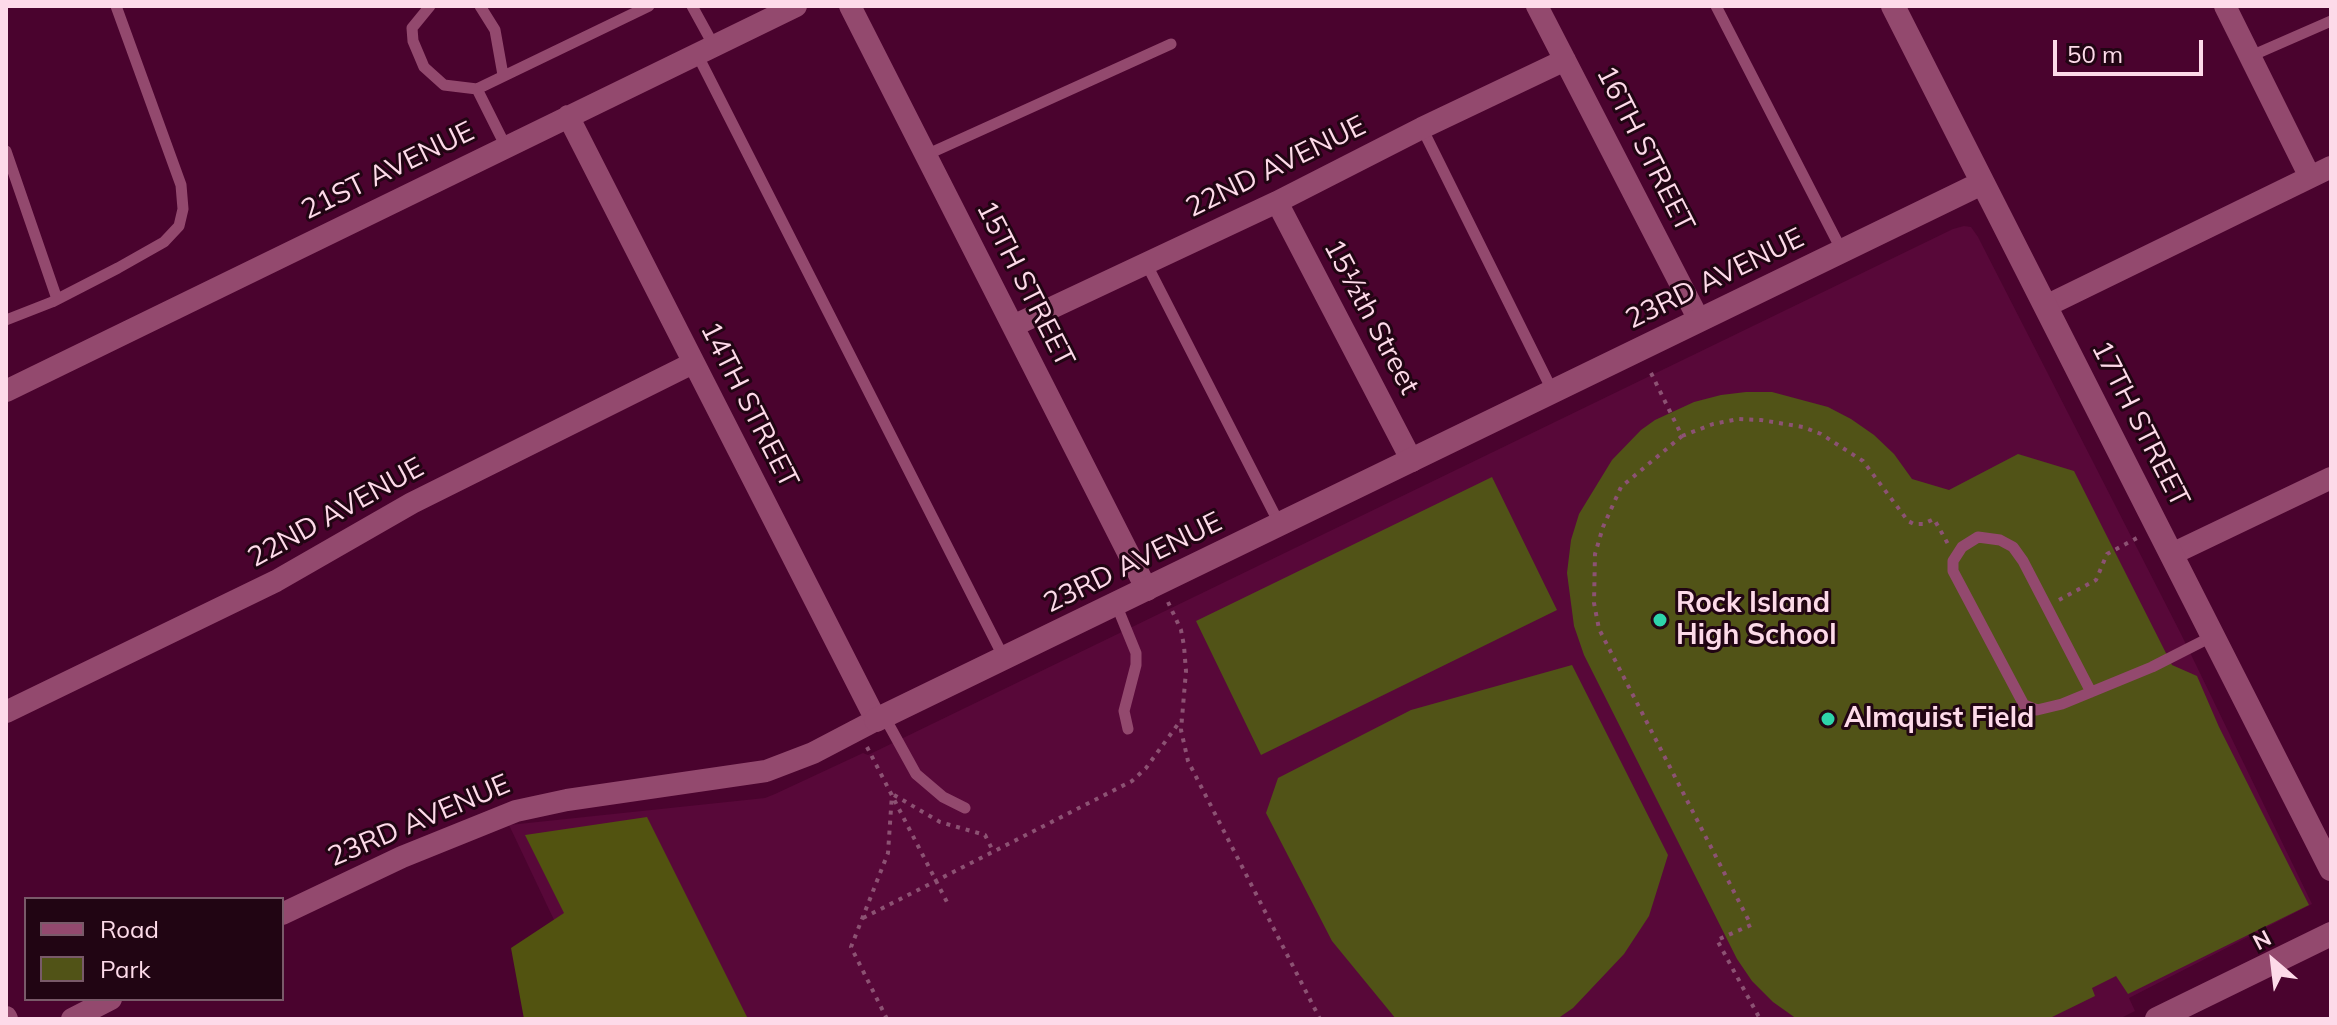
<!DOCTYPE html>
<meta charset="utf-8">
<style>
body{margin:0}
#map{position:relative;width:2337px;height:1025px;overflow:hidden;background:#4a032e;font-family:Mulish,sans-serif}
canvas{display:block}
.frame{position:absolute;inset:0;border:8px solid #fddae9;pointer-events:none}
.legend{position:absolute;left:24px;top:897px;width:260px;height:104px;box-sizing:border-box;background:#210513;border:2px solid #795a69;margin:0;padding:10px 14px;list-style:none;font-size:24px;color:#fddae9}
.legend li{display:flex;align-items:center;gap:16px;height:40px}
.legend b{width:40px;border:2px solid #795a69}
.north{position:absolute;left:2233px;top:921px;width:80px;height:80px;-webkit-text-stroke:6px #210513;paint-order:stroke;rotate:332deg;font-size:22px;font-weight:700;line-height:32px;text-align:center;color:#fddae9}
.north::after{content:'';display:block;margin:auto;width:28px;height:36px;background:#fddae9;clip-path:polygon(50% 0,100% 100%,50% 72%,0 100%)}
.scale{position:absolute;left:2053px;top:40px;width:150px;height:36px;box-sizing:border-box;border:4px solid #fddae9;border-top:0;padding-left:10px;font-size:24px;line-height:28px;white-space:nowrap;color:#fddae9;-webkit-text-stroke:6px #210513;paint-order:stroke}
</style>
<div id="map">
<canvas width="2337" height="1025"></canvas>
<div class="frame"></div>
<ul class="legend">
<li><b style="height:10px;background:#93496e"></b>Road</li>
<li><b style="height:22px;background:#515317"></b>Park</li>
</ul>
<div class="north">N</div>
<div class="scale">50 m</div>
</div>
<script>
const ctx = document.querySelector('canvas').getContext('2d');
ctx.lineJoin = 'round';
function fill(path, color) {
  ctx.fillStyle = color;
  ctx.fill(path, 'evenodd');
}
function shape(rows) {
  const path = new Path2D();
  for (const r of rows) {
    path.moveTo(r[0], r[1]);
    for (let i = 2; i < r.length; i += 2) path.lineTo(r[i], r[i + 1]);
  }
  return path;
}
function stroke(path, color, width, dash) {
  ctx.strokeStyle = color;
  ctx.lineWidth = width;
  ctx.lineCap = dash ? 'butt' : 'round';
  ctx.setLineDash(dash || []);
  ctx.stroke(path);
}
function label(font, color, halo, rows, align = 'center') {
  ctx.font = font + ' Mulish,sans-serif';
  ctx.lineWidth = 6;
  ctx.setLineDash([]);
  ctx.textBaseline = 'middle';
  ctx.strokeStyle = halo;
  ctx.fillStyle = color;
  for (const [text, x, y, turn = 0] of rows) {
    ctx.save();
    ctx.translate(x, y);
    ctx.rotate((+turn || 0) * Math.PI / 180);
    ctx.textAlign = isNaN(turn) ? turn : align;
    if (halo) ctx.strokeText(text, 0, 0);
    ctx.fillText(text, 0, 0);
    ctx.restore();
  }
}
const built = shape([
 [1964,226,1971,227,1978,237,2181,634,2312,904,2129,998,2135,1011,2119,1019,601,1019,509,825,765,798,775,794,863,753,868,755,1953,229]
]);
const green = shape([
 [1746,392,1772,392,1828,407,1851,419,1874,435,1894,454,1912,479,1949,490,2018,454,2074,471,2172,665,2197,676,2219,727,2309,905,2128,994,2116,976,2092,988,2095,996,2048,1019,1797,1019,1773,1002,1752,981,1737,959,1584,655,1574,626,1567,573,1571,540,1579,514,1612,460,1641,430,1655,420,1694,402,1721,395],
 [1492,477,1557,610,1261,755,1196,621],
 [1572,665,1668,855,1649,916,1624,954,1573,1008,1557,1019,1396,1019,1332,941,1266,813,1278,778,1411,710]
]);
const forest = shape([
 [647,817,748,1019,524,1019,511,948,564,913,525,835]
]);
const path = shape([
 [1651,373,1682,436,1621,487,1603,527,1595,554,1594,603,1599,629,1751,925,1717,940,1760,1019],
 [1682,436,1713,424,1738,419,1761,420,1803,427,1821,434,1863,461,1908,521,1914,524,1923,524,1934,519,1948,544],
 [2059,600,2096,580,2107,554,2137,538],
 [1168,602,1181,630,1184,646,1186,671,1181,730,1188,761,1320,1019],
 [867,747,949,906],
 [894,795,940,822,985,835,993,851],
 [863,918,1132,781,1146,768,1181,720],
 [887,1019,851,947,888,853,892,794]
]);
const service = shape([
 [430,6,412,28,413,41,424,67,444,85,477,89],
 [480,6,495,30,503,75],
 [692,6,714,46],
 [1716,6,1842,251],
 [697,54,1004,658],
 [2251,56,2331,21],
 [1422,128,1553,392],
 [506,147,477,89,649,6],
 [6,151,57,299],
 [926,155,1171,44],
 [1146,263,1280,525],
 [6,320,52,302,118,268,164,242,179,226,183,209,181,185,116,6],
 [1116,604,1136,653,1136,665,1124,711,1128,729],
 [2091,692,2023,561,2013,547,2000,540,1978,537,1962,547,1953,561,1953,571,2024,705,2037,710,2062,704,2152,667,2213,636],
 [884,716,916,774,943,797,965,808]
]);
const minor = shape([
 [850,6,1147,590],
 [1537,6,1699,320],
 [2225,6,2310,177],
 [1277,202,1412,461],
 [2046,306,2331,167],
 [1013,326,1277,202,1422,128,1565,60],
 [6,391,796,6],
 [2172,554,2331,478],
 [6,712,276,581,412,503,693,363],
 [282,914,402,857,516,811,567,800,766,771,813,753,876,720,568,116],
 [6,1017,7,1019],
 [72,1019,111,999]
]);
const tertiary = shape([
 [1893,6,2331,869],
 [876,720,1982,183],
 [2157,1019,2331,934]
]);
const markers = [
 [1660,620,8,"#2ed4aa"],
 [1828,719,8,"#2ed4aa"]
];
const streetNames = [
 ["16TH STREET",1645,149,63],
 ["22ND AVENUE",1276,167,-26],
 ["21ST AVENUE",388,171,-26],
 ["23RD AVENUE",1715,279,-26],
 ["15TH STREET",1025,284,63],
 ["15½th Street",1371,317,62],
 ["14TH STREET",749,405,63],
 ["17TH STREET",2140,424,63],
 ["22ND AVENUE",336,513,-29],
 ["23RD AVENUE",1133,563,-26],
 ["23RD AVENUE",419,821,-23]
];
const poiNames = [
 ["Rock Island",1676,604],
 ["High School",1676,636],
 ["Almquist Field",1844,719]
];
fill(built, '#580839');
fill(green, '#515317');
fill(forest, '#525310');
stroke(path, '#8c5273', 4, [4, 6]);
stroke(service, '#93496e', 11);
stroke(minor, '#93496e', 22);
stroke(tertiary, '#93496e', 24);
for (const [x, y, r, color] of markers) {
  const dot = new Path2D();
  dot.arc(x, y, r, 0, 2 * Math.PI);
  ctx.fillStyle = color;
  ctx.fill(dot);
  stroke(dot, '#210513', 3);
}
label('28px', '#fddae9', '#210513', streetNames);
label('bold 28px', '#fddae9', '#210513', poiNames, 'left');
</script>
